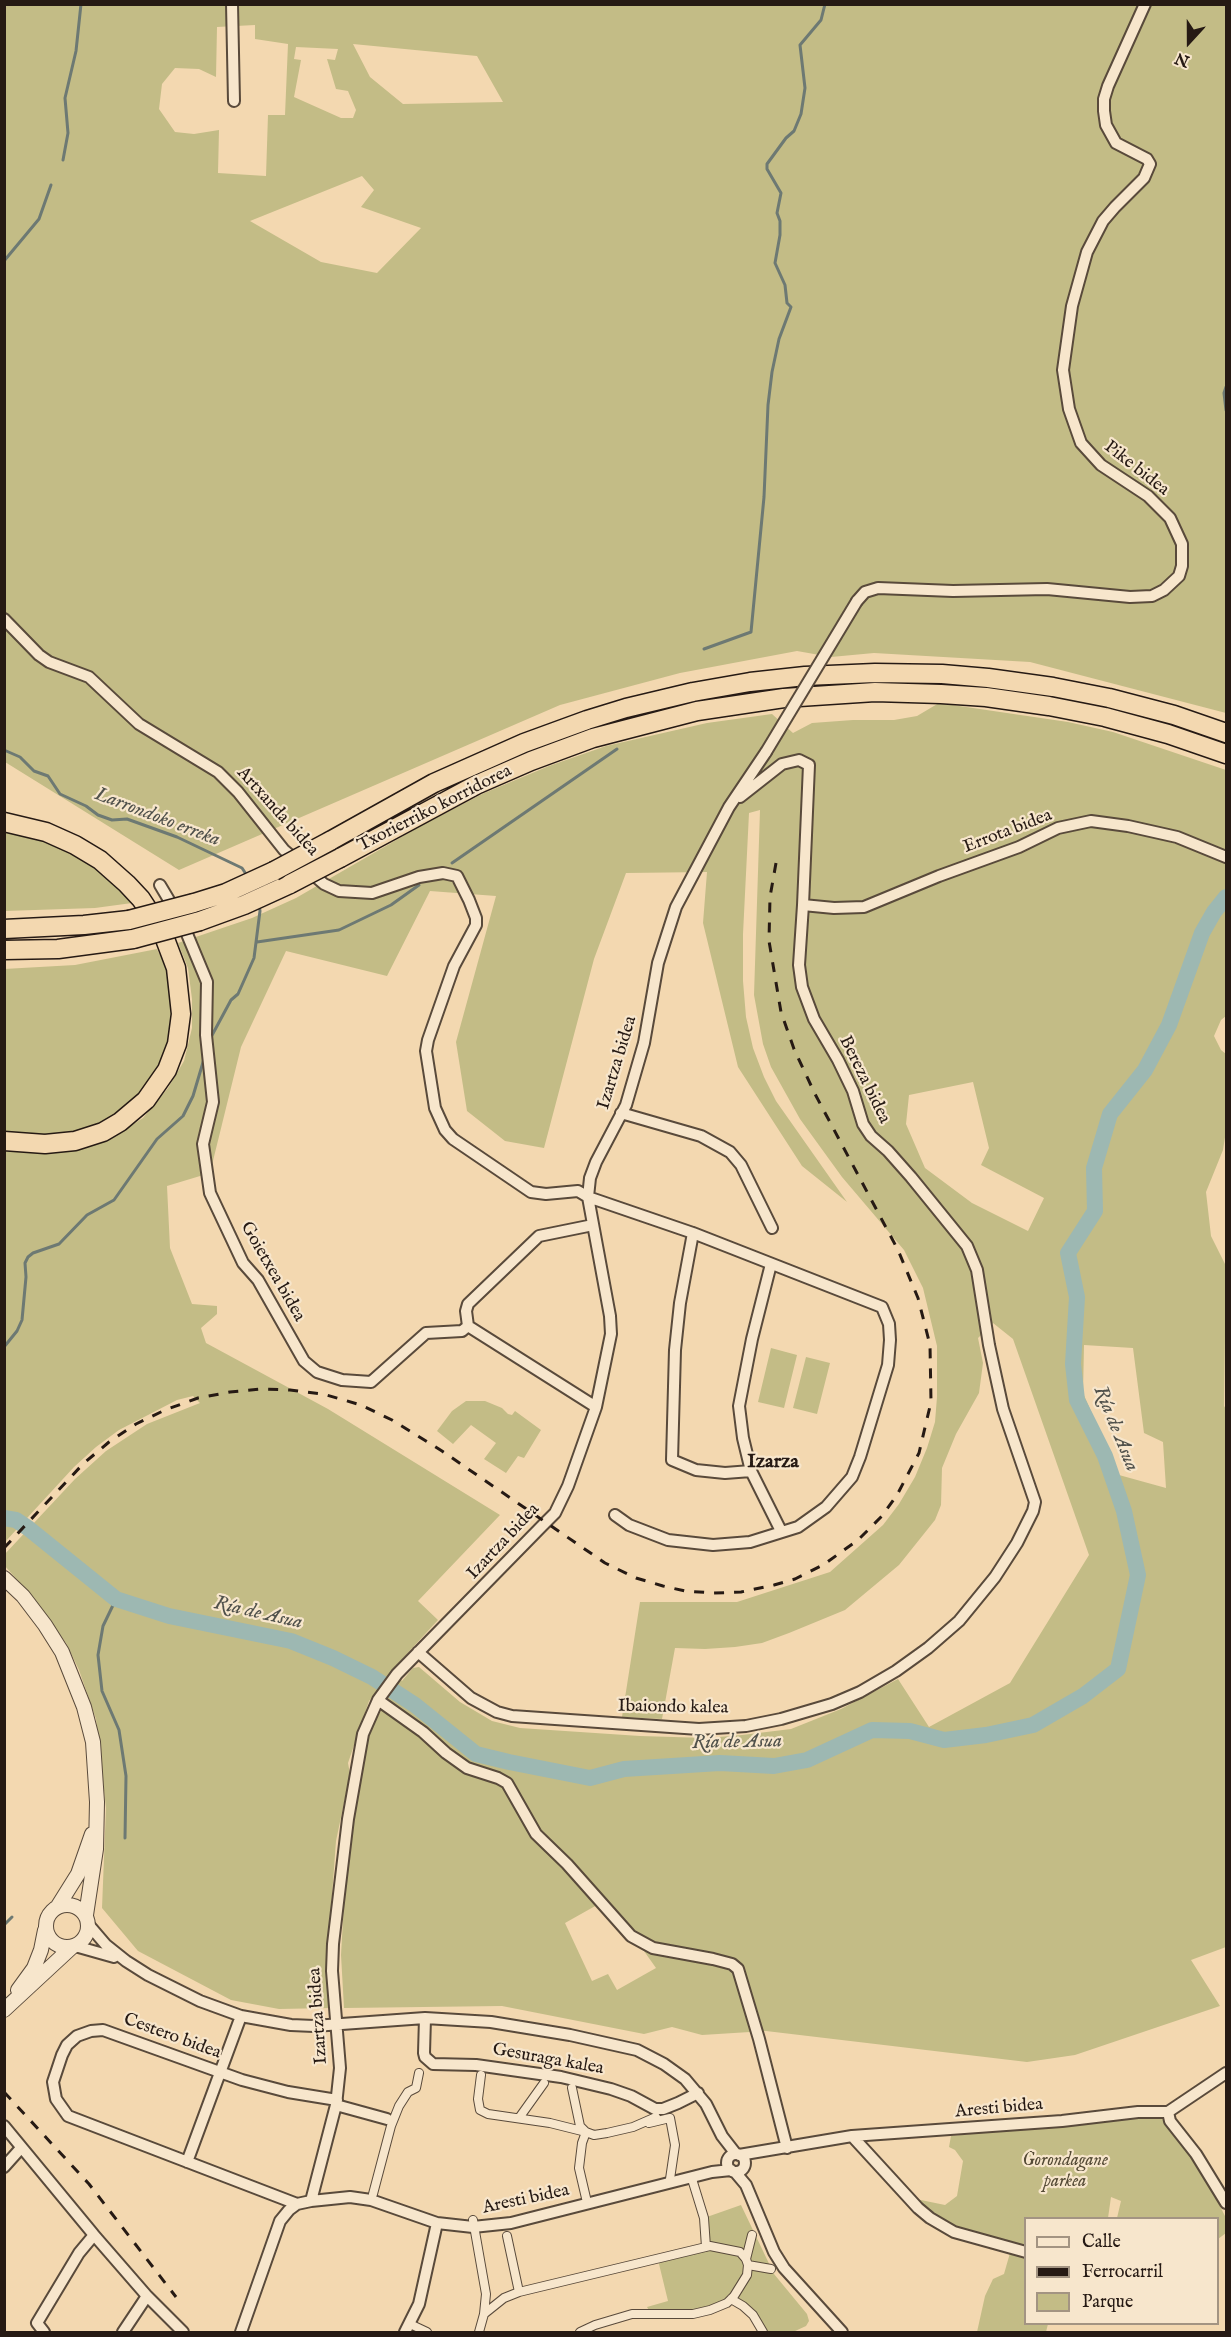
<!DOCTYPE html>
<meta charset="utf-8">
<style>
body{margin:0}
#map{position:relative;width:1231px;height:2337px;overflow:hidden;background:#f3d8b0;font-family:"IM FELL English",serif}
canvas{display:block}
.frame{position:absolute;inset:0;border:6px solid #261a14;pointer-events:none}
.legend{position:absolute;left:1024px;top:2217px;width:195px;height:108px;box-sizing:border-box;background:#f7e6cc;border:2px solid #a39482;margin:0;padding:8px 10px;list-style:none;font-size:18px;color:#261a14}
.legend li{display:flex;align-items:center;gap:12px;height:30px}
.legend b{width:30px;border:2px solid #a39482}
.north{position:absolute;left:1159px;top:12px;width:60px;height:60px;-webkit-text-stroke:4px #f7e6cc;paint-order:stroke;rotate:201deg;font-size:16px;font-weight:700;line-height:24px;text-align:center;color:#261a14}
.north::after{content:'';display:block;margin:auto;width:21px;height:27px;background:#261a14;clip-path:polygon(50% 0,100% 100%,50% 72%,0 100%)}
</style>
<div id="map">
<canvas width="1231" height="2337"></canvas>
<div class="frame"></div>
<ul class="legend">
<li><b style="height:8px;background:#f7e6cc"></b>Calle</li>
<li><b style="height:8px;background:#261a14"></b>Ferrocarril</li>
<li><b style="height:16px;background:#c3bc86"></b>Parque</li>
</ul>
<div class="north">N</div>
</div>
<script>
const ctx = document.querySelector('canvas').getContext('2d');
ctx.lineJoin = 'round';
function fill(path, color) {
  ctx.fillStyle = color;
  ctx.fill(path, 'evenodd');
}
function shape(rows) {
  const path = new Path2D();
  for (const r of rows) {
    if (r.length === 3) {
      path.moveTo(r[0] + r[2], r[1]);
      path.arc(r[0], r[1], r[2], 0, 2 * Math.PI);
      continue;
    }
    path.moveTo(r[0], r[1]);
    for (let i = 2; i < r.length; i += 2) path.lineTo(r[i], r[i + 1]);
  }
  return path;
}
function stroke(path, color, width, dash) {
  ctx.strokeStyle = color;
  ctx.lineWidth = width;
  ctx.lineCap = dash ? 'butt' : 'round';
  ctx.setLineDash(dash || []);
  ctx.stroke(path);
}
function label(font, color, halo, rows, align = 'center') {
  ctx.font = font + ' "IM FELL English",serif';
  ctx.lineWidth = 4.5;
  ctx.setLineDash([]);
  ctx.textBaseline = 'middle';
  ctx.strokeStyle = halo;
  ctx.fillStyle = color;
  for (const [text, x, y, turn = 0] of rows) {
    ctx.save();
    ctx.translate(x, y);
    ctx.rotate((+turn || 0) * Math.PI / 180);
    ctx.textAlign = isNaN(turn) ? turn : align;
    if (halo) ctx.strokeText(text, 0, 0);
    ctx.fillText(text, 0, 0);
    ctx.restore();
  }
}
const green = shape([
 [4,5,1226,5,1226,713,1030,662,874,653,831,657,797,651,680,673,560,705,179,870,5,762],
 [255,25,255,39,288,44,285,115,268,115,266,176,218,173,219,130,194,134,175,132,159,109,162,84,175,68,199,69,216,77,217,27],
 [353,44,477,56,503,102,403,104,370,77],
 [296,47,338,49,335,60,327,59,336,89,348,91,356,110,353,118,341,118,294,97,301,60,294,59],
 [362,176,374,190,361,207,421,228,377,273,321,262,250,221],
 [939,703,1068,722,1113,732,1226,770,1226,1016,1221,1020,1214,1036,1221,1050,1226,1054,1226,1131,1223,1150,1206,1192,1211,1236,1226,1266,1224,1406,1226,1409,1226,1947,1191,1960,1220,2006,1075,2055,1027,2062,766,2031,702,2035,672,2027,644,2034,502,2006,344,2008,341,1955,344,1902,351,1832,367,1742,373,1724,388,1700,377,1692,369,1701,348,1763,350,1774,336,1841,327,1964,328,1990,331,1996,330,2008,279,2009,231,2000,138,1951,102,1908,106,1808,96,1719,79,1670,66,1643,32,1597,5,1566,4,1555,75,1479,106,1451,147,1424,200,1403,193,1396,177,1400,119,1430,96,1447,74,1467,5,1542,5,1149,33,1153,64,1152,92,1145,116,1135,143,1118,168,1088,184,1061,192,1028,192,999,188,968,178,943,252,918,296,898,417,828,482,794,549,766,606,746,707,723,772,714,793,733,812,723,853,720,894,720,917,716],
 [760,810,754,995,763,1044,771,1067,800,1119,842,1177,904,1250,923,1288,937,1346,937,1397,935,1422,927,1448,915,1477,899,1504,883,1525,830,1572,737,1602,640,1602,622,1717,662,1719,675,1648,705,1649,735,1647,762,1643,789,1633,845,1610,899,1565,935,1520,941,1505,942,1468,956,1434,979,1393,983,1363,978,1338,993,1323,1013,1339,1089,1555,1010,1683,929,1727,898,1679,841,1709,791,1729,742,1735,707,1738,640,1736,520,1728,492,1721,460,1702,419,1667,413,1668,402,1681,392,1670,438,1620,418,1601,500,1515,328,1409,206,1343,201,1328,217,1314,217,1306,192,1304,170,1248,167,1186,210,1173,241,1047,286,951,387,976,430,891,496,896,456,1042,467,1111,505,1141,544,1148,594,959,626,873,707,872,703,923,738,1067,802,1166,847,1202,776,1101,764,1077,753,1048,746,1017,743,981,743,934,749,813],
 [973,1082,989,1148,981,1165,1044,1198,1028,1231,972,1203,925,1168,906,1124,909,1095],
 [1084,1345,1133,1348,1144,1433,1163,1442,1166,1488,1119,1475,1083,1393],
 [597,1905,639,1944,656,1968,617,1990,608,1974,592,1981,565,1923],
 [4,829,24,832,74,851,121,888,132,903,95,908,5,911],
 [157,949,167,969,172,999,170,1033,165,1060,137,1100,103,1126,58,1137,5,1134,4,969,75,965],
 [771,1348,797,1355,784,1408,758,1402],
 [806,1357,830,1363,817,1414,793,1408],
 [466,1401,485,1401,502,1408,508,1414,512,1415,515,1411,541,1430,524,1458,518,1456,506,1473,484,1459,496,1443,471,1425,453,1444,437,1431,452,1411],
 [1158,2114,1197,2161,1226,2218,1226,2233,1218,2239,1218,2218,1117,2218,1121,2201,1111,2197,1108,2218,1026,2218,1025,2246,955,2227,926,2211,916,2199,945,2205,957,2196,963,2161,955,2150,949,2147,951,2136],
 [741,2205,774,2274,807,2314,809,2321,806,2326,793,2332,763,2332,753,2315,731,2300,710,2310,651,2314,647,2307,668,2301,659,2264,660,2258,710,2246,704,2218],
 [1010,2253,1025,2256,1026,2324,1048,2324,1046,2332,977,2332,985,2296,993,2279,1004,2274]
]);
const stream = shape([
 [63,160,68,133,65,98,76,51,81,4],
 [4,261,39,219,51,185],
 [1226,387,1224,393,1226,410],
 [704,649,751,632,764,497,768,405,772,372,779,339,791,307,787,303,785,285,775,263,780,235,780,221,777,213,781,193,767,169,767,164,786,138,794,131,801,114,805,88,800,45,821,20,825,4],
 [4,750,20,757,34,771,48,776,60,794,86,806,98,815,112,820,127,819,177,837,242,868,248,877],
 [452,863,617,749],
 [257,942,339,930,391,905,419,885],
 [210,1039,231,1000,238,994,254,958,260,911,259,905],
 [4,1347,17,1331,22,1320,26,1277,25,1263,28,1257,33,1253,59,1244,87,1215,114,1200,157,1139,183,1116,193,1096,204,1059],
 [116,1599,103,1626,98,1655,102,1691,119,1730,126,1776,125,1838],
 [4,1925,12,1917]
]);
const river = shape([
 [4,1518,16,1520,28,1528,116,1599,169,1616,291,1641,333,1658,372,1677,415,1705,476,1754,509,1762,590,1778,624,1769,720,1763,774,1766,807,1760,872,1730,910,1731,944,1740,986,1735,1033,1725,1083,1696,1118,1669,1138,1575,1124,1511,1105,1456,1077,1400,1073,1364,1077,1297,1068,1253,1095,1211,1094,1168,1110,1114,1145,1070,1169,1025,1202,933,1214,912,1226,897]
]);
const pedestrian = shape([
 [481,2075,478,2099,480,2110,488,2114,550,2123,586,2132,582,2143,579,2168,586,2198],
 [572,2088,580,2126,586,2132,594,2135,607,2133,633,2127,656,2117],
 [519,2118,544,2083],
 [649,2123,670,2118,675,2145,670,2179],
 [692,2179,704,2218,706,2247],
 [373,2194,391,2126,399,2106,408,2092,416,2088,419,2073],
 [473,2220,486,2294,484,2314],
 [507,2236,519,2292],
 [746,2259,752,2235],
 [748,2265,771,2269],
 [731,2299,743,2306,753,2315,763,2332],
 [410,2324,427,2332],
 [479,2332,484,2314,504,2298,519,2292,710,2246,740,2252,746,2259,748,2265,747,2275,734,2296,727,2303,710,2310,693,2314,632,2314,595,2325,580,2332]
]);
const minor = shape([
 [232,4,234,101],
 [857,601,865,592,878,588,953,591,1047,589,1130,597,1152,596,1164,590,1179,576,1182,566,1182,544,1170,518,1148,496,1101,465,1081,443,1069,409,1063,370,1072,306,1087,252,1103,221,1115,207,1144,178,1150,164,1147,159,1116,143,1106,125,1104,111,1104,99,1108,86,1145,4],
 [4,619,39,655,49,662,89,677,139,724,218,772,238,792,284,850,324,884,339,891,372,893,419,877,443,873,457,876,469,900,476,918,476,925,454,966,428,1040,426,1051,435,1108,445,1130,453,1139,531,1192,546,1194,578,1191,588,1197,693,1233,882,1307,889,1324,890,1340,888,1365,860,1457,852,1477,826,1507,798,1527,750,1542,713,1545,668,1540,629,1525,615,1515],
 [160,885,182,922,207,982,206,1035,213,1102,203,1144,210,1193,243,1263,258,1280,304,1361,317,1372,342,1380,371,1382,426,1333,462,1331,468,1326],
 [803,905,834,908,864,907,939,876,1019,847,1058,828,1091,821,1128,826,1177,837,1226,857],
 [621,1113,701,1136,730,1152,741,1165,772,1228],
 [593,1225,539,1236,468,1304,466,1311,468,1326,596,1407],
 [693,1233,680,1303,675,1350,672,1460,696,1470,725,1473,751,1471],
 [771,1264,752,1339,739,1406,743,1438,751,1471,781,1531],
 [418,1652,471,1698,497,1712,512,1716,699,1729,746,1726,781,1719,832,1704,860,1692,896,1671,928,1648,959,1621,995,1577,1017,1543,1033,1511,1035,1502,1003,1409,989,1345,977,1270,967,1246,911,1177,888,1151,871,1136,863,1124,853,1091,838,1060,814,1019,802,987,799,965,803,905,809,765,799,760,782,764,740,797],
 [378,1700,423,1732,446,1753,467,1768,498,1778,507,1783,536,1834,567,1864,631,1936,653,1948,713,1959,732,1964,738,1969,759,2039,787,2148],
 [88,1924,106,1945,126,1961,148,1975,200,2001,241,2016,291,2025,314,2026,425,2018,491,2022,570,2035,637,2050,664,2064,685,2079,706,2104,722,2136,736,2154],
 [75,1946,114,1957],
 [425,2018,424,2053,425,2057,433,2064,476,2065,561,2077,611,2089,631,2096,655,2109,663,2109,678,2103,698,2093],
 [336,2105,387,2119],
 [1168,2112,1170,2121,1196,2154,1226,2203],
 [1168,2112,1226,2073],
 [4,2126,94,2235,147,2296,183,2332],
 [852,2136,918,2208,930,2218,954,2232,1026,2252],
 [736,2163,9],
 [739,2155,852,2136,1062,2121,1138,2112,1168,2112],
 [187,2162,241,2016],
 [4,2167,21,2148],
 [735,2172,746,2185,774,2252,784,2268,842,2332],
 [311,2201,350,2197,371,2200,437,2223,473,2227,511,2223,712,2172,731,2170],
 [297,2204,68,2116,56,2099,53,2082,62,2055,67,2045,77,2036,91,2031,103,2030,242,2080,288,2092,337,2100],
 [44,2332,37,2323,79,2253,94,2235],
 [123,2332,147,2296],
 [241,2332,280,2221,289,2210,297,2204,311,2201,336,2105,340,2068,332,1971,333,1944,348,1819,363,1734,378,1700,397,1674,542,1526,555,1513,568,1486,596,1407,611,1334,610,1316,588,1197,590,1178,596,1162,626,1105,644,1043,658,963,676,907,729,807,766,752],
 [405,2332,419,2304,437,2223]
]);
const tertiary = shape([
 [4,1578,23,1596,45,1625,62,1652,84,1707,93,1742,97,1802,96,1849,86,1915],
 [67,1926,21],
 [58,1906,78,1874,92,1834],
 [18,1990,34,1968,41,1950,45,1930],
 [4,2010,72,1947]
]);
const motorway = shape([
 [4,822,46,832,75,845,100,860,127,884,141,899,162,931,176,968,181,1014,177,1044,167,1070,146,1100,120,1122,103,1132,75,1141,45,1144,4,1141],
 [330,841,434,783,524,743,587,720,626,708,693,692,750,682,805,676,875,673,942,674,988,678,1053,687,1109,698,1174,715,1226,733],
 [340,858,476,785,531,761,593,738,697,711,784,698,875,692,941,694,986,697,1049,706,1105,717,1168,734,1226,754],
 [194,903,226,893,274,871],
 [200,921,244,905,290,884],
 [4,929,84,925,129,920],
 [4,950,58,949,133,939]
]);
const rail = shape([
 [4,1548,83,1464,109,1442,136,1424,165,1410,198,1398,230,1392,261,1389,290,1390,323,1394,361,1405,392,1420,442,1451,605,1563,636,1578,663,1586,685,1591,714,1593,741,1592,774,1585,795,1579,823,1565,858,1540,882,1516,897,1495,919,1453,931,1402,930,1345,918,1298,898,1250,815,1094,794,1049,781,1012,769,941,770,897,776,863],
 [4,2092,89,2184,176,2297]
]);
const minorBridge = shape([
 [766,752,857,601]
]);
const motorwayBridge = shape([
 [274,871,330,841],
 [290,884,340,858],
 [129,920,194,903],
 [133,939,200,921]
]);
const streetNames = [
 ["Pike bidea",1136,469,38],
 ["Txorierriko korridorea",435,809,-27],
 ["Artxanda bidea",277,812,48],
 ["Errota bidea",1008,832,-21],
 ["Izartza bidea",618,1063,-73],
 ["Bereza bidea",864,1080,64],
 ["Goietxea bidea",272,1272,60],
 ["Izartza bidea",504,1542,-47],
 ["Ibaiondo kalea",673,1708,1],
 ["Izartza bidea",319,2016,-94],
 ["Cestero bidea",172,2037,20],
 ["Gesuraga kalea",548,2060,10],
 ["Aresti bidea",999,2109,-5],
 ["Aresti bidea",526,2200,-12]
];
const parkNames = [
 ["Gorondagane",1065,2161],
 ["parkea",1065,2182]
];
const waterNames = [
 ["Larrondoko erreka",157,818,21],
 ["Ría de Asua",1115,1429,68],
 ["Ría de Asua",258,1614,13],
 ["Ría de Asua",737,1743,-1]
];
const neighbourhoodNames = [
 ["Izarza",773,1463]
];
fill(green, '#c3bc86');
stroke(stream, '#6d7973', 3);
stroke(river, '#9db8b2', 16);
stroke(pedestrian, '#594a3b', 10);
stroke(minor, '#594a3b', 14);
stroke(tertiary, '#594a3b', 16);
stroke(motorway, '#261a14', 21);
stroke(pedestrian, '#f7e6cc', 8);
stroke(minor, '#f7e6cc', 10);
stroke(tertiary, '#f7e6cc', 14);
stroke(motorway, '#f3d8b0', 18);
stroke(rail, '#261a14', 3, [10, 10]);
stroke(minorBridge, '#594a3b', 14, []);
stroke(motorwayBridge, '#261a14', 21, []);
stroke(minorBridge, '#f7e6cc', 10);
stroke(motorwayBridge, '#f3d8b0', 18);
label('18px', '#261a14', '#f7e6cc', streetNames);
label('italic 18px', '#554b36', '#f7e6cc', parkNames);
label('italic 20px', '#50514b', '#f7e6cc', waterNames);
label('bold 20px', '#261a14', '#f7e6cc', neighbourhoodNames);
</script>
